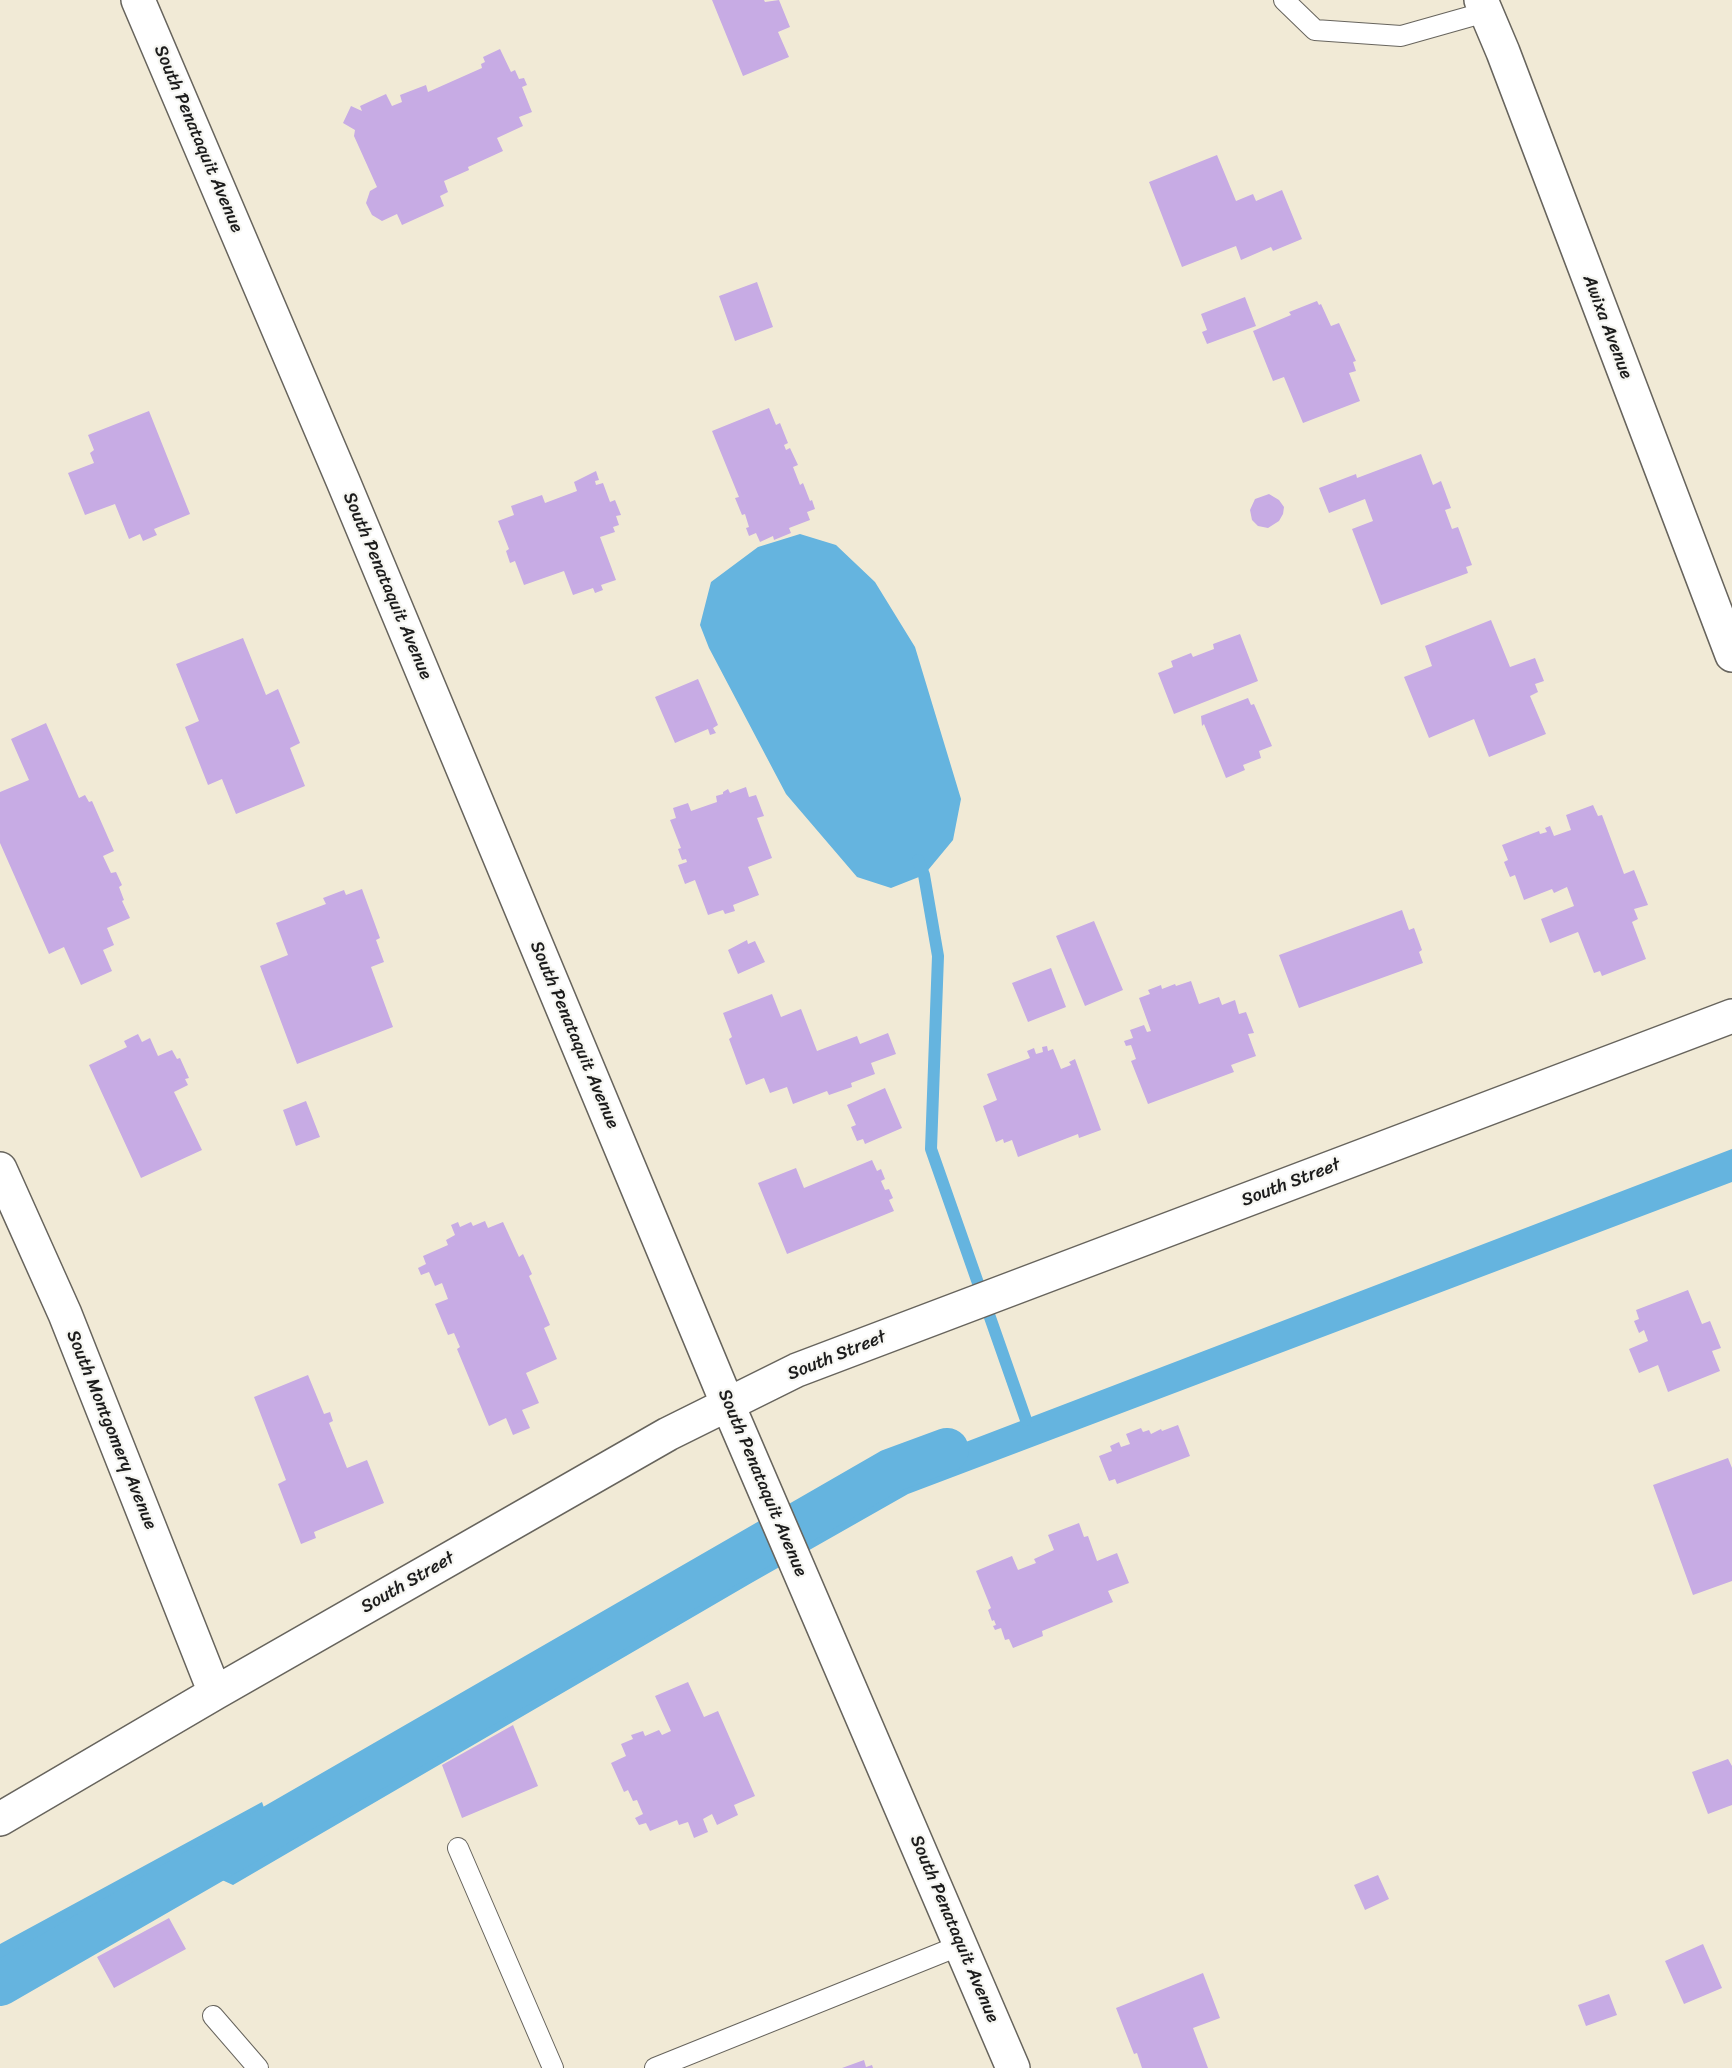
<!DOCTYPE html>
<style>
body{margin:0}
canvas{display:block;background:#f1ead6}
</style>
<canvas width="1732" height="2068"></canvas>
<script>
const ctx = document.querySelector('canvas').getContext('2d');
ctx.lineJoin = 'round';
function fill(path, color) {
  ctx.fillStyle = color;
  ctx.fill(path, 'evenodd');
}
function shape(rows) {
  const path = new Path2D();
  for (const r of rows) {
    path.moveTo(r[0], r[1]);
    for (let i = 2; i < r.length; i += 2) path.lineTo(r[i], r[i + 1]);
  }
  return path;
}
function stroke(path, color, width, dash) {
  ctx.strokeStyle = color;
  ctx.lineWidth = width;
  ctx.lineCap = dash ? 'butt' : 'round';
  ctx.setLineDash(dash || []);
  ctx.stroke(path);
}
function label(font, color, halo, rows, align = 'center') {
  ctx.font = font + ' Sriracha,sans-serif';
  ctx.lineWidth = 4.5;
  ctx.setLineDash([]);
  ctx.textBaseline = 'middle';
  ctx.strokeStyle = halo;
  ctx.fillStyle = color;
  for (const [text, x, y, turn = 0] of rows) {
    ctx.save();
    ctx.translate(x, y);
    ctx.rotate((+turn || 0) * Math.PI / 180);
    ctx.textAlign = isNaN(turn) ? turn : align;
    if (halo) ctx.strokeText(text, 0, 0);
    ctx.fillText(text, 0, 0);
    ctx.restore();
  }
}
const water = shape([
 [800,534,836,545,875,582,915,647,961,799,953,840,924,875,891,888,857,877,786,794,709,648,700,625,711,582,758,547],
 [1732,1149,1732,1182,908,1494,753,1582,233,1885,189,1865,0,1973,0,1944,262,1802,273,1834,882,1474]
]);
const stream = shape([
 [918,860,924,875,938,956,931,1149,1026,1420]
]);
const canal = shape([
 [0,1984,890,1471,947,1450]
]);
const building = shape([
 [712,0,764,0,765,2,779,0,790,27,778,32,789,57,743,76],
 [500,49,511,72,515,70,519,79,524,78,527,85,522,87,532,112,519,117,523,126,497,138,503,151,468,167,469,170,444,181,448,192,440,196,444,206,402,225,397,214,382,221,372,215,366,203,370,191,377,187,354,136,355,130,343,123,351,106,362,111,360,106,386,94,392,106,402,102,400,95,426,85,428,92,482,68,481,64,485,62,483,57],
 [1217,155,1236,201,1253,194,1256,201,1282,190,1302,239,1273,251,1271,247,1241,260,1236,246,1182,267,1149,182],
 [757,282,773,327,735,341,719,296],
 [1245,297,1256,326,1207,344,1202,332,1207,330,1201,314],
 [1317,301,1319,305,1321,304,1331,326,1339,323,1356,361,1353,362,1356,371,1349,373,1360,401,1303,423,1284,377,1273,381,1253,331,1291,315,1289,312],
 [769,408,776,425,780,423,788,443,784,445,786,450,790,448,798,465,793,467,800,485,803,483,810,501,812,500,815,509,807,512,810,520,789,528,791,533,774,540,773,536,760,542,756,533,749,536,746,528,749,527,745,514,742,515,735,498,739,497,712,431],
 [149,411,190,514,154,529,157,535,143,541,140,534,129,539,115,504,85,515,68,473,94,463,90,453,94,450,88,435],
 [1421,454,1433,485,1441,481,1451,508,1445,510,1452,529,1458,527,1472,565,1466,567,1468,573,1381,605,1352,529,1373,521,1365,499,1329,513,1319,488,1356,474,1357,478],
 [596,471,599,480,595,481,596,485,603,483,610,502,615,500,621,515,616,516,619,525,613,527,615,532,600,537,616,580,601,585,603,590,595,593,593,588,573,595,564,571,524,585,515,561,510,563,506,551,509,549,498,521,514,515,511,506,542,495,545,503,577,491,574,482],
 [1269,494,1279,500,1284,507,1283,514,1279,521,1268,528,1258,526,1252,520,1250,510,1255,499],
 [1491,620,1510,667,1535,658,1544,681,1535,684,1538,692,1530,696,1546,734,1489,757,1474,719,1429,738,1404,677,1432,666,1425,646],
 [1240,634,1258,681,1174,714,1158,673,1173,667,1171,661,1191,653,1193,657,1214,649,1213,644],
 [243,638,266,695,278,689,300,743,290,748,305,786,236,814,222,779,208,785,185,727,199,721,176,664],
 [698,679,718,725,713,728,716,733,710,735,708,729,675,743,655,697],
 [1248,698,1251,705,1254,704,1272,746,1259,751,1261,758,1243,765,1245,770,1226,778,1204,724,1202,726,1201,716],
 [46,723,79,798,85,795,89,802,92,801,114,851,103,856,111,873,116,872,122,885,119,887,124,900,122,901,130,918,107,928,114,945,103,950,112,971,81,985,64,947,49,954,0,843,0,792,29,780,11,739],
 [746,787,749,797,756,795,764,816,757,818,772,858,748,867,759,895,733,905,735,911,725,914,723,910,708,915,695,880,685,884,678,865,687,862,686,859,682,860,678,849,681,848,670,820,676,818,673,808,688,803,691,811,717,802,716,796,723,794,723,792,728,789,730,793],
 [1593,805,1598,816,1602,815,1624,874,1634,870,1648,905,1634,909,1638,919,1632,922,1646,959,1602,976,1600,971,1594,973,1578,932,1550,943,1541,919,1574,906,1567,887,1554,893,1552,889,1524,900,1515,875,1510,877,1504,862,1508,860,1502,845,1539,831,1540,834,1547,832,1545,828,1550,826,1554,836,1571,830,1566,815],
 [362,889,380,938,376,940,384,962,371,967,393,1027,297,1064,260,966,288,955,276,923,326,904,323,898,344,890,346,895],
 [1402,910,1409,930,1414,928,1422,950,1419,952,1423,963,1299,1008,1279,955],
 [1094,921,1123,990,1085,1006,1056,936],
 [747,940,748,944,755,941,765,962,738,974,728,950],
 [1051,968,1066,1007,1028,1022,1012,983],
 [1191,981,1199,1004,1219,997,1222,1005,1235,1000,1239,1014,1246,1012,1254,1033,1248,1034,1256,1056,1231,1065,1234,1072,1148,1104,1131,1061,1136,1059,1131,1045,1126,1046,1124,1041,1133,1038,1130,1030,1144,1025,1147,1032,1151,1031,1139,998,1150,994,1148,990,1161,985,1162,989,1175,984,1176,986],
 [772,994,781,1017,801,1009,817,1051,857,1036,860,1044,888,1033,896,1054,871,1063,875,1074,851,1083,852,1087,829,1095,827,1091,793,1104,787,1087,770,1093,764,1078,746,1085,729,1039,732,1037,723,1013],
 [138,1034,142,1042,150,1038,158,1056,172,1050,177,1059,180,1058,189,1078,185,1079,188,1085,174,1092,202,1150,141,1178,89,1065,127,1047,124,1041],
 [1047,1046,1048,1051,1053,1049,1061,1069,1071,1065,1069,1062,1075,1059,1101,1130,1079,1138,1078,1134,1018,1157,1012,1140,1004,1143,1003,1139,996,1142,983,1106,997,1100,987,1074,1030,1058,1027,1051,1034,1048,1036,1054,1043,1052,1042,1047],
 [885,1088,902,1128,865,1144,863,1139,857,1141,851,1127,856,1125,847,1105],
 [306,1101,320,1137,296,1146,283,1110],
 [872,1160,877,1171,881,1169,885,1179,881,1181,885,1190,889,1189,893,1198,889,1200,894,1211,787,1254,758,1183,796,1168,804,1188],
 [485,1221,488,1228,503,1222,519,1257,523,1254,532,1274,529,1276,550,1325,544,1328,557,1359,526,1373,539,1403,522,1410,530,1428,513,1435,506,1418,489,1426,457,1349,460,1347,454,1333,448,1335,435,1304,448,1299,442,1283,435,1286,429,1272,421,1275,418,1268,426,1264,423,1256,448,1245,446,1240,455,1235,451,1225,458,1222,460,1227,471,1222,473,1226],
 [1688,1290,1702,1324,1710,1321,1721,1348,1712,1351,1720,1371,1668,1392,1658,1365,1639,1373,1629,1349,1648,1341,1644,1330,1639,1333,1634,1321,1639,1319,1636,1310],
 [308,1375,324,1414,330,1412,333,1421,329,1423,347,1468,367,1460,384,1503,314,1532,316,1538,301,1544,278,1484,286,1480,254,1397],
 [1178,1425,1190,1456,1117,1484,1115,1479,1109,1481,1099,1456,1112,1451,1110,1446,1119,1442,1121,1447,1130,1444,1126,1434,1141,1428,1143,1432,1149,1430,1151,1434,1161,1429,1162,1431],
 [1728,1458,1732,1468,1732,1581,1693,1595,1653,1485],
 [1079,1523,1084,1537,1088,1536,1097,1561,1117,1553,1129,1583,1108,1591,1113,1602,1042,1631,1043,1636,1013,1648,1009,1639,1005,1640,1001,1628,995,1630,993,1626,996,1625,994,1620,992,1621,988,1610,991,1608,976,1571,1012,1556,1018,1570,1036,1563,1034,1559,1054,1550,1048,1535],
 [688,1682,704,1717,718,1711,755,1796,734,1805,738,1815,717,1825,712,1814,703,1819,708,1832,694,1838,688,1822,679,1825,677,1820,650,1831,646,1823,639,1825,635,1818,643,1814,637,1800,633,1801,628,1790,624,1792,611,1763,626,1756,621,1744,633,1739,631,1735,643,1731,645,1736,659,1730,662,1735,671,1731,655,1696],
 [513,1725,538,1786,462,1818,442,1765],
 [1728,1759,1732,1766,1732,1805,1708,1814,1692,1772],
 [1378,1875,1389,1899,1365,1910,1354,1885],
 [169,1918,186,1949,114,1988,97,1957],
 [1703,1944,1722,1988,1684,2004,1665,1961],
 [1203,1973,1220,2018,1193,2028,1208,2068,1142,2068,1137,2053,1134,2054,1116,2008],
 [1609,1994,1617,2015,1586,2026,1578,2005],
 [864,2060,866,2067,872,2065,873,2068,842,2068]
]);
const service = shape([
 [1284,0,1315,30,1401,36,1486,12],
 [458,1848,553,2068],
 [213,2016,258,2068],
 [655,2068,961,1945]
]);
const minor = shape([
 [138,0,343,481,728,1405,1013,2068],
 [1481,0,1503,52,1732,655],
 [0,1169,65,1314,215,1693],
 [0,1819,215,1693,668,1434,797,1370,1732,1016]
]);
const streetNames = [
 ["South Penataquit Avenue",198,139,67],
 ["Awixa Avenue",1607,327,69],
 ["South Penataquit Avenue",387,586,67],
 ["South Penataquit Avenue",574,1035,67],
 ["South Street",1291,1183,-21],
 ["South Street",837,1356,-22],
 ["South Montgomery Avenue",111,1430,68],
 ["South Penataquit Avenue",762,1483,67],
 ["South Street",408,1583,-30],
 ["South Penataquit Avenue",954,1929,67]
];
fill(water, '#65b4df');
stroke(stream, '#65b4df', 12);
stroke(canal, '#65b4df', 44);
fill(building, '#c7abe4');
stroke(service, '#67645d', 22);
stroke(minor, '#67645d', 36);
stroke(service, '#fff', 20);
stroke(minor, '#fff', 33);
label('18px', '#1c1c1c', '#f6f6f2', streetNames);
</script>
